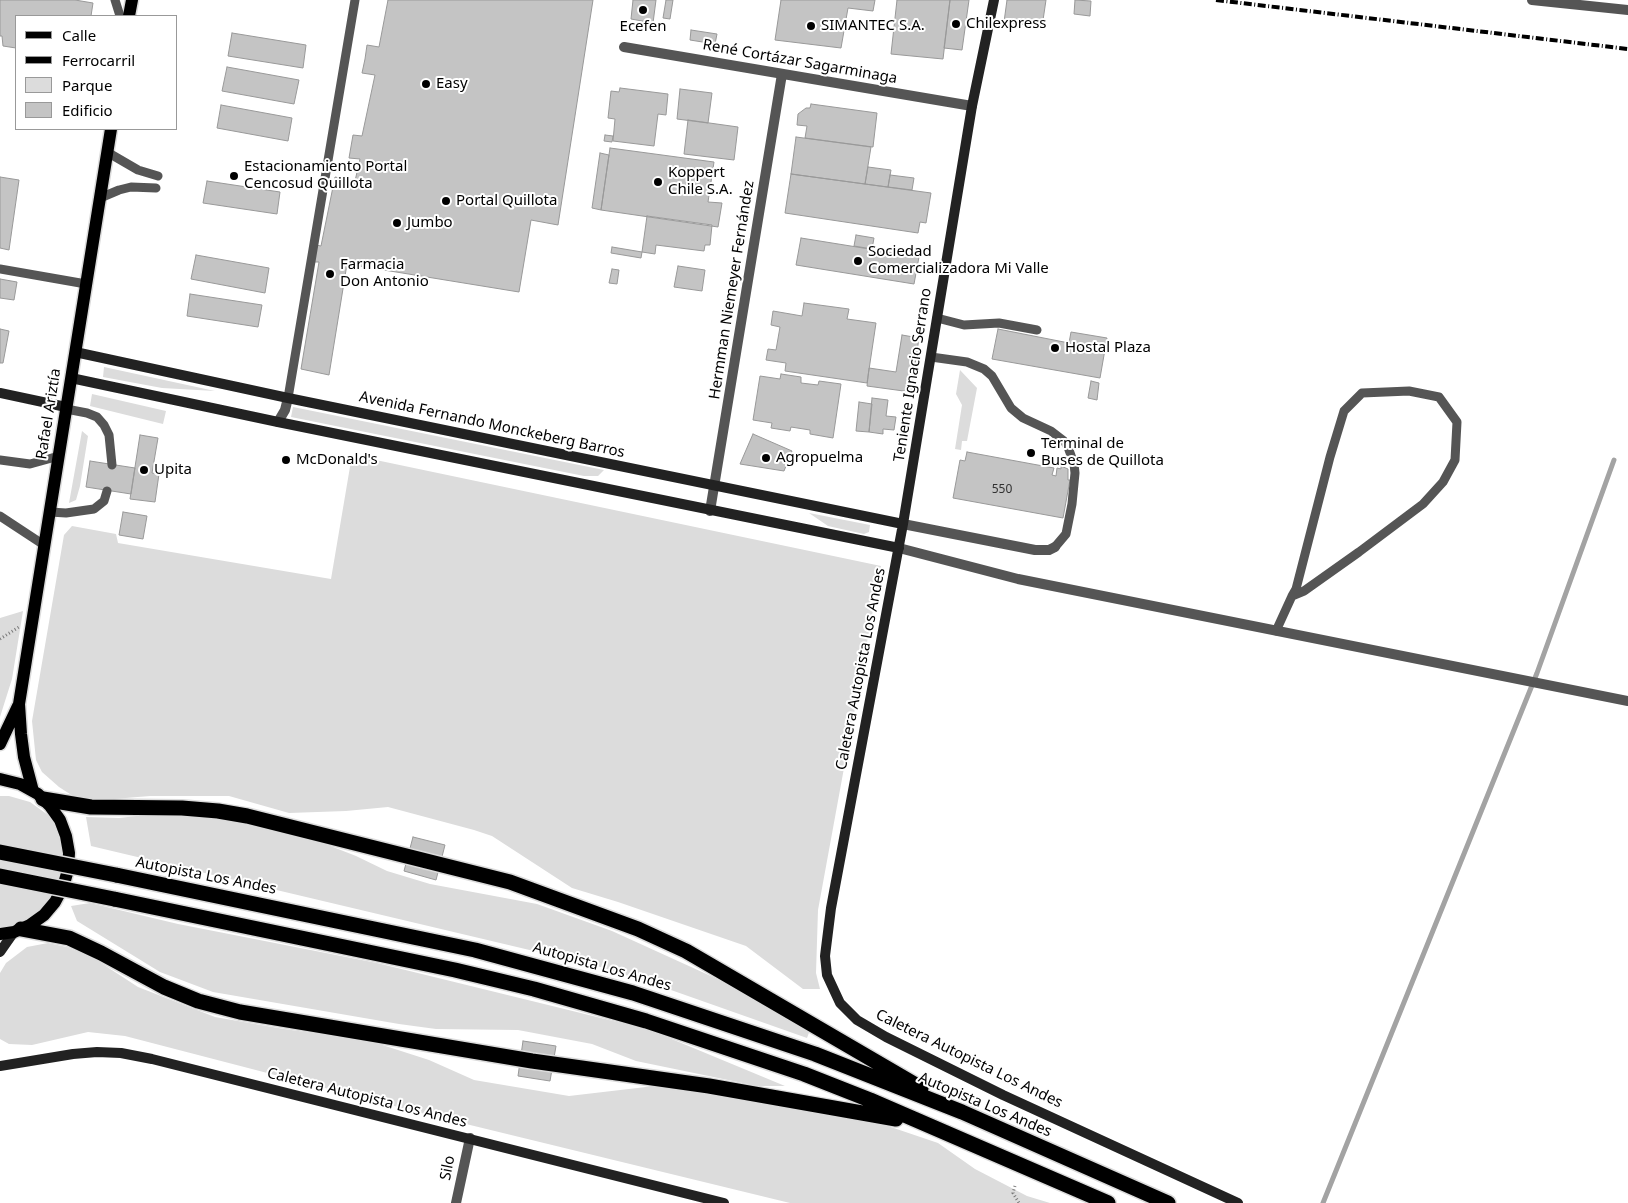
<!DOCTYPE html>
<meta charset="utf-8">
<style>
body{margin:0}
#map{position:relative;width:1628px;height:1203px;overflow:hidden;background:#fff;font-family:"Noto Sans",sans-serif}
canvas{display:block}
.legend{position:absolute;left:15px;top:15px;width:162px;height:115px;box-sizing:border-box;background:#fff;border:1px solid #999;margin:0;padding:6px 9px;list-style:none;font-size:15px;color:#000}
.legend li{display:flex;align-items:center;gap:10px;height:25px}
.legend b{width:25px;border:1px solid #999}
</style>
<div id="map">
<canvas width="1628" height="1203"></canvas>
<ul class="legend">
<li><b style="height:6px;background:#000"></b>Calle</li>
<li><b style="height:6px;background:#000"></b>Ferrocarril</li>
<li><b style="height:14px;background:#dcdcdc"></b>Parque</li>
<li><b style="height:14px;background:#c4c4c4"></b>Edificio</li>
</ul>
</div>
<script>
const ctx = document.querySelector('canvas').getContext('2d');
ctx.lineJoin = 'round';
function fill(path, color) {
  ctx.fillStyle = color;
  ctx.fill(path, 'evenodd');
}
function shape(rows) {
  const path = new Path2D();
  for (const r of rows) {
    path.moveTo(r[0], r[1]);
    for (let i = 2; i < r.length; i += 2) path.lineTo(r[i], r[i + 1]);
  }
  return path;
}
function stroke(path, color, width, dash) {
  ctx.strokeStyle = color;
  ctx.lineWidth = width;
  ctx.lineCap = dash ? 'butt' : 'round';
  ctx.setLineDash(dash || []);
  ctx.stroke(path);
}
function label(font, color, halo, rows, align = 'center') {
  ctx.font = font + ' "Noto Sans",sans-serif';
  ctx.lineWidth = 4;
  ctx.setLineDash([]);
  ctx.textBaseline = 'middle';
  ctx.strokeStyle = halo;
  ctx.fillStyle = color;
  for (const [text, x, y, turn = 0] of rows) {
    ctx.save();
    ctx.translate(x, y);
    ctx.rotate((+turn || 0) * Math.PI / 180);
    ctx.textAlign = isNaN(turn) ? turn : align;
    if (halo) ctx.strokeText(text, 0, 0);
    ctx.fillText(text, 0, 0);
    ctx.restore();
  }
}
const green = shape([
 [104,367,215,391,162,388,103,377],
 [960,370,977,388,967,441,962,441,961,450,955,449,962,405,956,394],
 [92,394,166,411,163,424,90,406],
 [293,407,604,470,598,476,584,476,291,417],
 [82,431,88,436,80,486,76,500,69,503],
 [352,455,881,566,818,910,816,973,820,989,803,989,746,946,618,902,572,888,492,836,474,830,388,807,346,811,289,813,229,796,150,796,101,800,73,796,59,787,42,772,36,760,32,721,64,535,72,526,116,534,118,543,331,579],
 [809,513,870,525,869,532,864,534,828,526],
 [23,611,12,679,0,717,0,618],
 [0,796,9,796,30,802,48,815,60,832,67,853,58,895,25,923,4,928,0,927],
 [163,813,235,819,310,838,356,856,387,871,430,884,537,904,612,931,713,977,810,1030,807,1038,654,984,597,966,91,846,86,817,119,818],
 [90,903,178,924,377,963,650,1030,785,1086,757,1086,636,1061,592,1044,518,1030,436,1029,399,1024,213,992,160,972,77,921,71,906],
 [48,943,67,947,95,959,138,987,215,1017,284,1029,370,1041,429,1060,474,1080,569,1096,663,1085,876,1122,938,1143,975,1169,1027,1196,1050,1203,790,1203,425,1114,125,1036,88,1032,32,1045,9,1044,0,1039,0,973,6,963,27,947]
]);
const stream = shape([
 [1323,1203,1537,673,1614,460]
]);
const building = shape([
 [0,0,75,0,93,3,91,16,16,16,16,48,3,46,2,36,0,36,0,0],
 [388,0,593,0,558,225,531,220,519,292,347,264,329,375,301,369,319,262,314,262,316,245,321,246,335,177,355,181,360,159,349,158,353,135,362,136,375,75,362,73,365,59,367,45,379,47,388,0],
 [633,0,656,0,653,23,631,19,633,0],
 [666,0,673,0,670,19,663,18,666,0],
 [781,0,875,0,873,11,848,8,841,48,775,40,781,0],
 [897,0,950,0,943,59,891,54,897,0],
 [950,0,969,0,962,50,944,48,950,0],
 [1007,0,1046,0,1042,27,1004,22,1007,0],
 [1075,0,1091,1,1090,16,1074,14,1075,0],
 [691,30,717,34,715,44,690,40,691,30],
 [232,33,306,45,303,68,228,56,232,33],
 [227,67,299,80,294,104,222,91,227,67],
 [620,88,668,94,666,115,658,114,654,146,613,141,615,119,608,118,611,91,619,92,620,88],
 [680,89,712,93,708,123,677,119,680,89],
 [811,104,877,113,873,147,805,138,807,126,797,125,798,114,806,108,810,108,811,104],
 [221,105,292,118,288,141,217,128,221,105],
 [688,120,738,127,734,160,684,154,688,120],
 [605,135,613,136,612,142,604,141,605,135],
 [796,137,871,147,865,184,791,174,796,137],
 [610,148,714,162,708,202,722,203,718,227,601,210,610,148],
 [600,153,609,155,601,210,592,208,600,153],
 [868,167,891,170,888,187,865,184,868,167],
 [791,174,931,193,926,223,920,222,918,233,785,213,791,174],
 [890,175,914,178,912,190,888,187,890,175],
 [0,177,19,180,9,250,0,248,0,177],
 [207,181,280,192,277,214,203,203,207,181],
 [647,216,712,225,710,245,705,245,704,251,656,245,655,254,642,252,647,216],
 [856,235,874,238,872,249,854,246,856,235],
 [801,238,919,257,914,284,796,265,801,238],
 [612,247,642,252,641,258,611,253,612,247],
 [196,255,269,268,265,293,191,279,196,255],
 [678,266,705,270,702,291,674,287,678,266],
 [612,269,619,270,617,284,609,283,612,269],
 [0,279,17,282,14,300,0,298,0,279],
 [190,294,262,305,258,327,187,316,190,294],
 [804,303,849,309,847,319,876,323,867,383,785,371,786,363,766,360,768,349,776,350,780,327,771,325,773,311,802,316,804,303],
 [0,329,9,331,3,363,0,363,0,329],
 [998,329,1069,343,1071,332,1107,338,1100,378,992,359,998,329],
 [902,335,919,338,911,392,867,386,869,368,896,372,902,335],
 [781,374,801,377,801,383,818,385,819,381,841,384,833,438,810,434,810,430,791,427,790,431,771,428,772,423,753,420,760,376,780,379,781,374],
 [1091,381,1099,383,1097,400,1088,398,1091,381],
 [872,398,888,400,886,416,896,417,894,430,883,429,883,434,869,432,872,398],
 [859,402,872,404,869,432,856,431,859,402],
 [753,434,792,451,784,471,740,464,753,434],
 [140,435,158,438,152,473,159,474,155,502,130,499,140,435],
 [967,452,1054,468,1052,475,1056,476,1057,468,1061,469,1061,466,1068,469,1068,480,1070,480,1063,518,953,498,960,460,965,461,967,452],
 [90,461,135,468,131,494,86,487,90,461],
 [123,512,147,516,143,539,119,535,123,512],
 [413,837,445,845,436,880,404,871,413,837],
 [523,1041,556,1046,550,1081,518,1076,523,1041]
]);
const path = shape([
 [0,639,19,627],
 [1015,1186,1013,1193,1019,1203]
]);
const lane = shape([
 [115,0,120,16],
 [107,152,138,170,158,176],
 [100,198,119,190,131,187,156,188],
 [0,269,86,284],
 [937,318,964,325,999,323,1037,330],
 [931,357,967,362,984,369,992,376,1011,408,1023,418,1051,431,1064,441,1068,447,1074,464,1075,473,1072,504,1066,534,1055,547],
 [288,398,355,0],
 [66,409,87,413,97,417,104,425,109,435,112,465],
 [0,460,30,464,59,456],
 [50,512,66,513,94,509,104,501,107,491],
 [0,516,44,545],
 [1276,631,1292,596,1296,589,1330,457,1344,411,1362,393,1409,391,1439,397,1457,422,1455,460,1443,482,1423,504,1359,552,1304,591,1292,596]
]);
const street = shape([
 [1532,0,1628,10],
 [624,47,972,106],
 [278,422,285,410,288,398],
 [710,511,782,74],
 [903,524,1035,550,1049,550,1055,547],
 [899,548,1018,579,1628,701],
 [456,1203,470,1138]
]);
const secondary = shape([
 [994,0,972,106,903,524,831,908,825,956,827,975,840,1003,857,1020,886,1037,1003,1095,1238,1203],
 [75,352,288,398,903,524],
 [71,378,278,422,899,548],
 [0,393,66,407],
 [0,952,14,932],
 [0,1066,73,1054,97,1052,121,1053,152,1059,724,1203]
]);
const primary = shape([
 [129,16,132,0],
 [0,744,18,706],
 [0,779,20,784,38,794,50,806,60,820,66,836,69,853,68,870,63,887,55,902,44,915,30,925,14,932,0,934],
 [33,791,24,757,21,734,19,704,111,129]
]);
const highway = shape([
 [43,799,91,807,182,808,218,811,247,816,510,882,638,929,686,951,921,1088],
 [116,875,475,950,633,993,815,1054,962,1112,1168,1203],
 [114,899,455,970,534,989,646,1021,804,1074,870,1100,1108,1203],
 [21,929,69,938,101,953,164,987,198,1001,240,1012,532,1061,709,1086,896,1119]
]);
const rail = shape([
 [1216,0,1628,49]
]);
const highwayBridge = shape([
 [0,852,116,875],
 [0,876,114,899]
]);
const markers = [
 [643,10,5,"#000"],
 [956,24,5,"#000"],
 [811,26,5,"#000"],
 [426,84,5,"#000"],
 [234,176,5,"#000"],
 [658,182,5,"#000"],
 [446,201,5,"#000"],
 [397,223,5,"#000"],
 [858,261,5,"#000"],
 [330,274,5,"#000"],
 [1055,348,5,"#000"],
 [1031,453,5,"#000"],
 [766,458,5,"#000"],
 [286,460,5,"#000"],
 [144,470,5,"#000"]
];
const numberNames = [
 ["550",1002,490]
];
const poiNames = [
 ["Chilexpress",966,24],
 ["SIMANTEC S.A.",821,26],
 ["Ecefen",643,27,"center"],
 ["Easy",436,84],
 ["Estacionamiento Portal",244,167],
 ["Cencosud Quillota",244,184],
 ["Koppert",668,173],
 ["Chile S.A.",668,190],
 ["Portal Quillota",456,201],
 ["Jumbo",407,223],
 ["Sociedad",868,252],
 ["Comercializadora Mi Valle",868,269],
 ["Farmacia",340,265],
 ["Don Antonio",340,282],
 ["Hostal Plaza",1065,348],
 ["Terminal de",1041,444],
 ["Buses de Quillota",1041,461],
 ["Agropuelma",776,458],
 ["McDonald's",296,460],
 ["Upita",154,470]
];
const streetNames = [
 ["René Cortázar Sagarminaga",800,62,10],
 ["Hermman Niemeyer Fernández",732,290,-81],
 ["Teniente Ignacio Serrano",913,375,-81],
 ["Rafael Ariztía",49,414,-81],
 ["Avenida Fernando Monckeberg Barros",492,425,12],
 ["Caletera Autopista Los Andes",861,669,-79],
 ["Autopista Los Andes",206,876,11],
 ["Autopista Los Andes",602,967,16],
 ["Caletera Autopista Los Andes",969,1059,26],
 ["Caletera Autopista Los Andes",367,1098,14],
 ["Autopista Los Andes",985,1105,23],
 ["Silo",448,1168,-79]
];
fill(green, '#dcdcdc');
stroke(stream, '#a3a3a3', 5);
fill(building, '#c4c4c4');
stroke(building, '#999', 1);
stroke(primary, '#dbdbdb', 15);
stroke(highway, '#dbdbdb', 18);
stroke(path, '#777', 3, [1, 2.5]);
stroke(lane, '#555', 9);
stroke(street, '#555', 10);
stroke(secondary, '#222', 10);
stroke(primary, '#000', 12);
stroke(highway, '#000', 15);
stroke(rail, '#000', 4, [8, 2.5, 1, 2.5]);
stroke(highwayBridge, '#dbdbdb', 18, []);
stroke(highwayBridge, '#000', 15);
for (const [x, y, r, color] of markers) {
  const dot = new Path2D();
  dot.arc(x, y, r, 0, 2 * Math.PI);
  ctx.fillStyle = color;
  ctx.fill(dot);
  stroke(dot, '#fff', 2);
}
label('12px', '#313131', null, numberNames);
label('15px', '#000', '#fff', poiNames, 'left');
label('15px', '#000', '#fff', streetNames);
</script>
